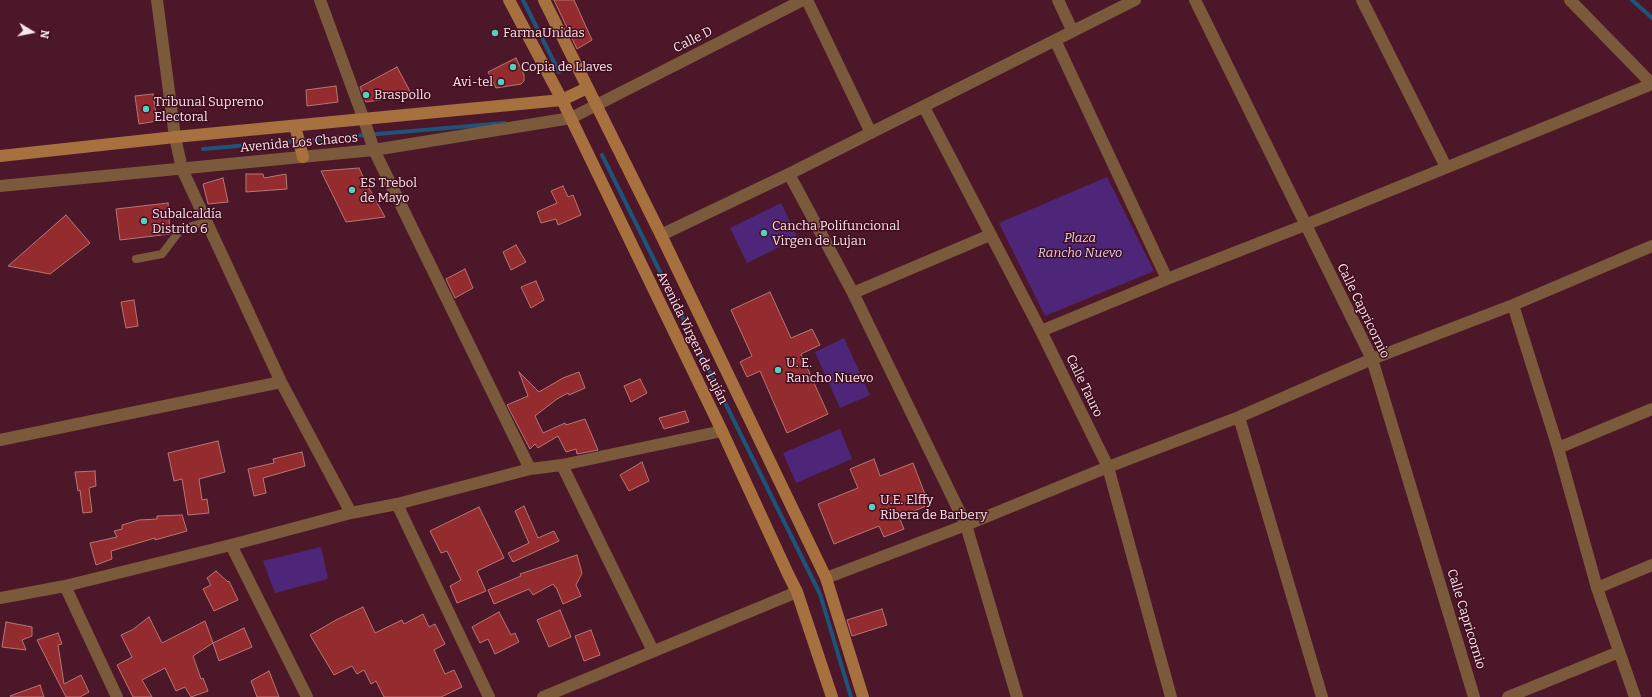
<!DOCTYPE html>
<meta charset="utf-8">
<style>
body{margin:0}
#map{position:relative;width:1652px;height:697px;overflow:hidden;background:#4c1829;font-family:Bitter,serif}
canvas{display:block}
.north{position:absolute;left:12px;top:12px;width:40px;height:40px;-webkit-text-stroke:3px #400d20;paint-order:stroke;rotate:100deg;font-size:11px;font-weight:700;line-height:16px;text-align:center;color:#fbe6ea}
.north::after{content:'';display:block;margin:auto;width:14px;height:18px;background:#fbe6ea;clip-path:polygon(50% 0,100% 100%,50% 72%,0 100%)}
</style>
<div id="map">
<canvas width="1652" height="697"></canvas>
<div class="north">N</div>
</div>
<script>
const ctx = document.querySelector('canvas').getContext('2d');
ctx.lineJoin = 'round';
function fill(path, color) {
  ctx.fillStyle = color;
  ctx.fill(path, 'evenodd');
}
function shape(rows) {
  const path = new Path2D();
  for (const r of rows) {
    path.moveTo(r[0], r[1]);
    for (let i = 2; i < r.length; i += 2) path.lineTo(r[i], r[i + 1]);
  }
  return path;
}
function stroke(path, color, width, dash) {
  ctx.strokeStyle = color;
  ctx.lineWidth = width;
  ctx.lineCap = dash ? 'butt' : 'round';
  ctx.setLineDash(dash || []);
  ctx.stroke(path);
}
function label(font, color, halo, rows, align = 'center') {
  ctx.font = font + ' Bitter,serif';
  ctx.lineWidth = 3;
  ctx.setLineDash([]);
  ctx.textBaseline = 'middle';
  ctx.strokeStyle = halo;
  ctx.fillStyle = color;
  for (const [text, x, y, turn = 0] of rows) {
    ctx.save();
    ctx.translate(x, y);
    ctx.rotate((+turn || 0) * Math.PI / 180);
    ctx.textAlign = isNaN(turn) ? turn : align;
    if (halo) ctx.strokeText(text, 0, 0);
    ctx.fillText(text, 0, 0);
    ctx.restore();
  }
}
const green = shape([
 [1107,177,1154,271,1045,316,999,223],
 [781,203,798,238,747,263,730,228],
 [844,338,870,395,840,408,815,352],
 [840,429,852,459,796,483,783,453],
 [321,547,328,579,275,593,263,561]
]);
const stream = shape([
 [523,0,559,72],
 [1632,0,1652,18],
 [203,149,505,123],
 [602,155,820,594,851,697]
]);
const building = shape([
 [554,0,574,0,592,40,577,49,554,0],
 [516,58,524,75,524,81,521,84,496,88,488,72,516,58],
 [397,67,412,95,366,102,360,87,397,67],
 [336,86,338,102,307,106,306,90,336,86],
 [153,94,157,121,139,124,135,96,153,94],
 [359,168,365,181,385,217,346,222,321,171,359,168],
 [246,174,263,174,264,178,286,174,287,189,246,192,246,174],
 [223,178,228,202,208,204,203,184,223,178],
 [563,186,568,197,573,195,581,215,558,225,556,219,541,223,537,212,557,203,551,191,563,186],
 [168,203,170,234,120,240,116,209,168,203],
 [66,215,90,243,50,274,8,266,66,215],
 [516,245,526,262,511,270,503,252,516,245],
 [465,269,473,288,455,298,446,279,465,269],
 [536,281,544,300,531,308,521,287,536,281],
 [770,292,791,338,812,329,820,345,801,354,828,414,787,433,760,371,747,377,740,362,752,356,731,310,770,292],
 [134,300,138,326,126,328,121,302,134,300],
 [519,372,539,392,563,378,579,372,585,388,569,395,568,393,557,399,535,416,543,433,565,423,566,425,585,419,598,450,577,454,576,449,566,452,558,436,538,448,535,444,530,449,507,405,528,396,519,372],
 [640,379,647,393,631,402,624,386,640,379],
 [685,411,689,422,664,429,659,418,685,411],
 [218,441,225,472,199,479,202,500,207,499,209,513,188,515,182,479,174,481,168,453,218,441],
 [302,452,305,466,263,478,266,493,254,496,248,469,274,463,273,459,302,452],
 [874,459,880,476,913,463,929,505,899,517,904,529,884,537,879,526,834,544,818,504,858,488,850,469,874,459],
 [642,462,649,481,629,491,620,475,642,462],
 [95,471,96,486,89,488,92,512,83,513,80,490,78,491,75,472,95,471],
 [524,506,538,538,554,531,559,541,513,562,508,553,529,543,515,511,524,506],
 [479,507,504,558,477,571,486,591,457,603,450,586,461,580,447,551,441,553,430,531,479,507],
 [182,515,187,531,155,540,155,538,111,551,112,559,96,565,90,543,117,537,114,531,122,529,122,525,139,520,157,519,157,516,182,515],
 [577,555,582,573,576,585,581,596,563,604,556,587,555,587,553,584,533,595,529,589,494,604,488,590,521,576,520,574,577,555],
 [216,571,228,582,229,581,238,600,214,611,203,589,211,585,207,578,216,571],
 [363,607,375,633,402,620,404,624,423,614,429,627,435,624,445,644,434,650,445,674,454,670,462,687,441,697,384,697,376,681,371,684,364,670,357,674,352,666,334,675,310,635,336,620,363,607],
 [882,609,887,625,852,636,847,620,882,609],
 [560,610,571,637,549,647,537,620,560,610],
 [499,612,511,635,515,633,519,642,495,654,488,639,480,643,472,627,499,612],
 [149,617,162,643,205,621,213,643,193,656,201,679,203,678,208,691,191,697,185,687,176,691,165,668,142,680,152,697,133,697,117,665,132,657,121,635,132,630,149,617],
 [6,622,32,627,32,636,22,640,26,650,2,647,6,622],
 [244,628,252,647,219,661,213,643,244,628],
 [591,630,600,655,584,661,575,636,591,630],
 [58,633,62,644,58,645,64,684,81,675,89,692,80,697,66,697,37,640,58,633],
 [269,671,279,697,257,697,251,681,269,671],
 [40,685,44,697,11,697,10,696,40,685]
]);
const lane = shape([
 [136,259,162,254,181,229,206,222]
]);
const street = shape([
 [157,0,175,137,182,169,281,382,351,513],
 [320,0,364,120,374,150,530,469],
 [807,0,871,133],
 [1058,0,1072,30],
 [1195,0,1372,359,1474,697],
 [1362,0,1446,167],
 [1570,0,1652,84],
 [1055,40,1167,279],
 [924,107,1041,331,1108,467,1171,697],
 [789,174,853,293,966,525,1017,697],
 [0,186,374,150,571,118,803,0],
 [661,235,789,174,1135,0],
 [853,293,990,235],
 [1513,305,1558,448,1597,588,1635,697],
 [1041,331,1167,279,1305,225,1652,84],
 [1239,417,1322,697],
 [0,440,281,382],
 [1558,448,1652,409],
 [562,465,653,651],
 [397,504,489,697],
 [231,545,307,697],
 [826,578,966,525,1108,467,1239,417,1372,359,1513,305,1652,246],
 [65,586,117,697],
 [1597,588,1652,565],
 [0,598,65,586,231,545,351,513,397,504,530,469,562,465,722,431],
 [543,697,797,592],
 [1508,697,1619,652]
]);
const secondary = shape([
 [509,0,562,100,722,431,788,574,797,592,832,697],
 [544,0,661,235,826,578,863,697],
 [295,126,303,157],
 [0,156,175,137,562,100,587,88]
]);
const markers = [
 [495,33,4,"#5acebd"],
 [513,67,4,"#5acebd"],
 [501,82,4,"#5acebd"],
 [366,95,4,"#5acebd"],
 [146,109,4,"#5acebd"],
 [352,190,4,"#5acebd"],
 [144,221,4,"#5acebd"],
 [764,233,4,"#5acebd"],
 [778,370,4,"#5acebd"],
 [872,507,4,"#5acebd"]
];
const poiNames = [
 ["FarmaUnidas",503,33],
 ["Copia de Llaves",521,67],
 ["Avi-tel",493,82,"right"],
 ["Braspollo",374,95],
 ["Tribunal Supremo",154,102],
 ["Electoral",154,117],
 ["ES Trebol",360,183],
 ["de Mayo",360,198],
 ["Subalcaldía",152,214],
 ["Distrito 6",152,229],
 ["Cancha Polifuncional",772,226],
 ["Virgen de Lujan",772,241],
 ["U. E.",786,363],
 ["Rancho Nuevo",786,378],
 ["U.E. Elffy",880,500],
 ["Ribera de Barbery",880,515]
];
const streetNames = [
 ["Calle D",693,40,-27],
 ["Avenida Los Chacos",299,143,-5],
 ["Calle Capricornio",1363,311,64],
 ["Avenida Virgen de Luján",692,338,64],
 ["Calle Tauro",1084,386,64],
 ["Calle Capricornio",1466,619,73]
];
const parkNames = [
 ["Plaza",1080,238],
 ["Rancho Nuevo",1080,253]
];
fill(green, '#4e2679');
stroke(stream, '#1d5479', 4);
fill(building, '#932b2f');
stroke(building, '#b67774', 1);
stroke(lane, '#7b593b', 8);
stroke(street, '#7b593b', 12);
stroke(secondary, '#a7713f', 12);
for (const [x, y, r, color] of markers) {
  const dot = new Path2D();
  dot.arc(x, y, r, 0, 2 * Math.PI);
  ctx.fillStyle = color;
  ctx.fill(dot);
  stroke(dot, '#400d20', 1.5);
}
label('13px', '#fbe6ea', '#400d20', poiNames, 'left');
label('13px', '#fbe6ea', '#400d20', streetNames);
label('italic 13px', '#ddd4ec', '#400d20', parkNames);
</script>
